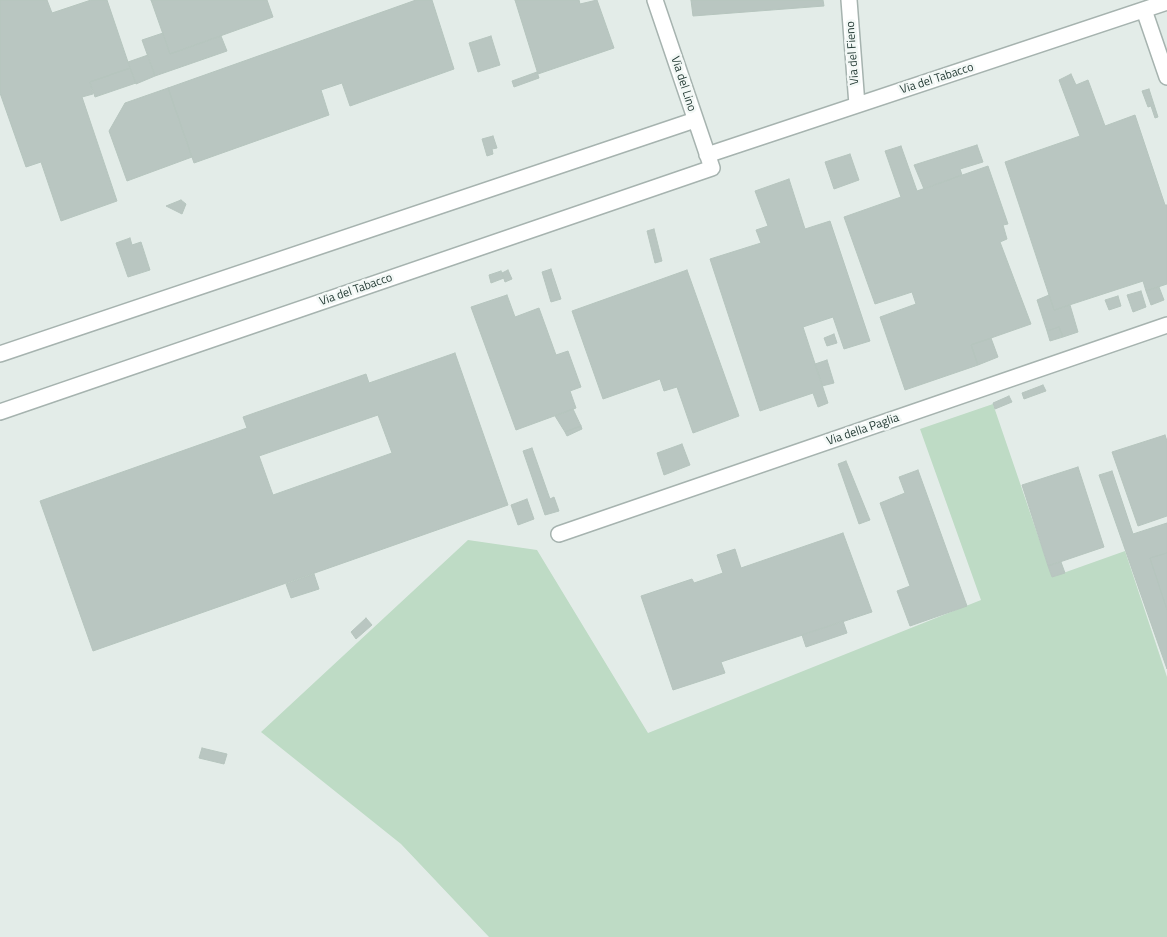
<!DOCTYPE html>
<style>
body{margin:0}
canvas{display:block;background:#e3ece8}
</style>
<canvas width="1167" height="937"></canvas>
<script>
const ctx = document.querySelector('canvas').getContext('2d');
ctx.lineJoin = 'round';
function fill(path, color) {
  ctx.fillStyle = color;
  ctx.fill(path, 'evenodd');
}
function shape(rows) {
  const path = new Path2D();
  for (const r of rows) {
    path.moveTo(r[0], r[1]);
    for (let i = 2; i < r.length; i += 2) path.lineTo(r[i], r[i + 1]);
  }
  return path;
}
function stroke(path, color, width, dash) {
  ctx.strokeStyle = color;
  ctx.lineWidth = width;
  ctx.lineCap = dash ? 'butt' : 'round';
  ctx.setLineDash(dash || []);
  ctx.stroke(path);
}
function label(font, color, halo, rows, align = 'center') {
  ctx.font = font + ' "Titillium Web",sans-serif';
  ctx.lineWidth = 5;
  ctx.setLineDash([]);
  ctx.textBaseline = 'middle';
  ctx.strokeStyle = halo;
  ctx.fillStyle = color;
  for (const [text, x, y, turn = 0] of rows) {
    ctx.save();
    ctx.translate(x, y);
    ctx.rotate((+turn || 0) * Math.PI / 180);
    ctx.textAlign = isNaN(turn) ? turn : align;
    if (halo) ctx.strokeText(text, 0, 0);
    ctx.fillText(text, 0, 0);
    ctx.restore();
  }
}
const green = shape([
 [993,404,1052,577,1125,551,1167,677,1167,937,489,937,401,844,261,732,468,540,537,550,648,733,981,600,920,429]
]);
const building = shape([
 [0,0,47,0,52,13,91,0,107,0,130,68,90,82,93,94,82,97,117,201,61,221,41,162,26,167,0,93,0,0],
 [151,0,267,0,273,17,170,54,151,0],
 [416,0,432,0,454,69,350,106,342,83,321,90,329,115,194,163,168,88,416,0],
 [515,0,579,0,580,4,597,0,614,48,538,74,515,0],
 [691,0,823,0,824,6,693,16,691,0],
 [163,33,170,54,221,36,227,51,155,76,142,40,163,33],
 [491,36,500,65,478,72,469,43,491,36],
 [148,55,155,76,136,84,128,62,148,55],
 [130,68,136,83,95,97,90,82,130,68],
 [537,72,539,78,514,87,512,81,537,72],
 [1071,74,1076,85,1088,80,1105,126,1135,115,1165,205,1167,205,1167,284,1146,291,1143,281,1054,310,1005,162,1080,136,1059,80,1071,74],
 [168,88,192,157,127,181,109,131,125,103,168,88],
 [1149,89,1158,117,1155,118,1151,106,1148,107,1142,91,1149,89],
 [493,136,497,148,492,149,493,154,487,156,482,139,493,136],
 [977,145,983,162,960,169,962,175,924,189,914,165,977,145],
 [901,146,917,191,988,166,1008,224,1003,225,1007,239,1000,242,1031,324,971,345,978,365,905,390,880,317,916,304,912,292,875,304,844,217,901,197,885,151,901,146],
 [850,154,859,180,834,189,825,162,850,154],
 [789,179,805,229,830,221,870,341,844,349,833,317,803,327,828,403,818,407,813,393,760,411,710,259,761,243,756,230,768,226,755,191,789,179],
 [181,200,186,204,182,214,166,206,181,200],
 [654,229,662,261,655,263,647,231,654,229],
 [130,238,132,245,141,242,150,270,128,277,116,243,130,238],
 [551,269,561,299,551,302,542,272,551,269],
 [508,270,512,279,505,282,502,273,508,270],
 [687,270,739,416,693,433,677,387,664,391,660,379,603,399,572,311,687,270],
 [501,271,504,278,491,283,489,275,501,271],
 [1159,287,1164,300,1151,305,1146,291,1159,287],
 [1141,291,1146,307,1133,312,1127,295,1141,291],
 [507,295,515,317,539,308,556,355,568,351,581,387,570,391,576,408,516,430,471,307,507,295],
 [1049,295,1054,310,1070,305,1078,332,1063,337,1059,327,1047,331,1037,300,1049,295],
 [1118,296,1121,306,1109,310,1105,300,1118,296],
 [1059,327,1063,337,1050,341,1047,331,1059,327],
 [834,334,837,343,827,346,824,338,834,334],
 [991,338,998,357,978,365,971,345,991,338],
 [455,353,508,505,93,651,40,501,247,428,243,417,366,374,369,383,455,353],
 [378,415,392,453,273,495,259,456,378,415],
 [827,360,834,383,822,386,815,364,827,360],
 [1043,385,1046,391,1024,399,1022,393,1043,385],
 [1009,396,1012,402,995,409,993,403,1009,396],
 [573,409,581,426,565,432,555,416,573,409],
 [581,426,582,429,567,436,565,432,581,426],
 [1165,435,1167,441,1167,516,1138,526,1112,452,1165,435],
 [682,444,690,465,664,475,657,453,682,444],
 [532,448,550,499,554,497,559,511,545,515,523,451,532,448],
 [846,461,870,520,859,524,838,464,846,461],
 [1078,467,1104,547,1048,566,1022,485,1078,467],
 [918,470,967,606,910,626,897,591,910,586,880,503,905,493,899,477,918,470],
 [1112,471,1133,534,1167,523,1167,553,1150,558,1167,610,1167,669,1099,475,1112,471],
 [527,499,534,519,518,525,511,505,527,499],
 [843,533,872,612,721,662,725,673,673,690,641,596,692,579,694,583,723,573,717,555,735,549,741,568,843,533],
 [1167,553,1167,610,1150,558,1167,553],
 [1061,562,1065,573,1052,577,1048,566,1061,562],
 [314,574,319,589,291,598,286,584,314,574],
 [366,618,372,625,356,639,351,632,366,618],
 [843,621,847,633,806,647,802,635,843,621],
 [202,748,227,754,224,764,199,758,202,748]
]);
const street = shape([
 [849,0,857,105],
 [1144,10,1167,77],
 [707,155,1167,2],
 [0,354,695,120],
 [0,412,712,168,655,0],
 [559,534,1167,325]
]);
const streetNames = [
 ["Via del Fieno",853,53,-94],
 ["Via del Tabacco",937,79,-18],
 ["Via del Lino",683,84,72],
 ["Via del Tabacco",356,290,-19],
 ["Via della Paglia",863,430,-19]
];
fill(green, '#bedbc5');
fill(building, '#b9c6c1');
stroke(building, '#b6c5be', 1);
stroke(street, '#a6b3af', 18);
stroke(street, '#fff', 15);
label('12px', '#243b35', '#f3f8f6', streetNames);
</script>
